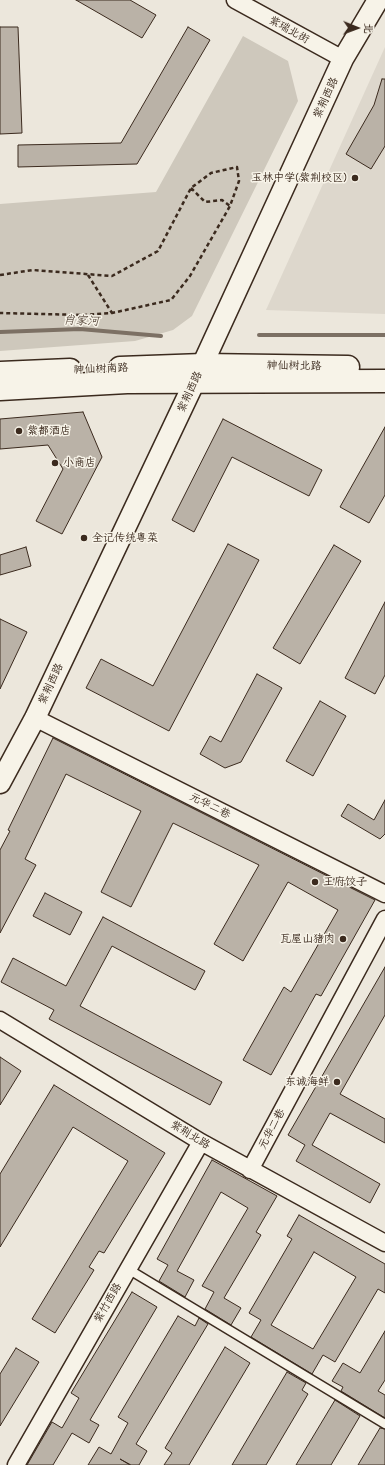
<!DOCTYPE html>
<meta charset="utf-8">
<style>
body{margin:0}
#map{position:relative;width:385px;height:1465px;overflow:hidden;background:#ece7dc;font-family:"Patrick Hand","LXGW WenKai TC",sans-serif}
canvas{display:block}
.north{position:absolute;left:337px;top:8px;width:40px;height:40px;-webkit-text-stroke:3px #f7f3e8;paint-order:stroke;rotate:91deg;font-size:11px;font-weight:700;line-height:16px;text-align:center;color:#3b2a1e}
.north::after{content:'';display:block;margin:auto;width:14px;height:18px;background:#3b2a1e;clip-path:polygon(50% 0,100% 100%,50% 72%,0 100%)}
</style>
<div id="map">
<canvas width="385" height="1465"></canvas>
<div class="north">北</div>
</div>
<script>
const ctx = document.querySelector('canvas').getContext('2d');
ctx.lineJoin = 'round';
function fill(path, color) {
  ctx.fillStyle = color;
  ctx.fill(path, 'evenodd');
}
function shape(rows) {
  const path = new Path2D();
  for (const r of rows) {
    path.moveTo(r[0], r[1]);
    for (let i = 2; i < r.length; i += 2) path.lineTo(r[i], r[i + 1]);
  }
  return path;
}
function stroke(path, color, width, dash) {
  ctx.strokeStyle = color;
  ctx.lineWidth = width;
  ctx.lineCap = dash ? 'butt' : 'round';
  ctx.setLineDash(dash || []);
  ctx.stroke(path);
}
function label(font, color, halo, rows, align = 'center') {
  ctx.font = font + ' "Patrick Hand","LXGW WenKai TC",sans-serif';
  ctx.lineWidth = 3;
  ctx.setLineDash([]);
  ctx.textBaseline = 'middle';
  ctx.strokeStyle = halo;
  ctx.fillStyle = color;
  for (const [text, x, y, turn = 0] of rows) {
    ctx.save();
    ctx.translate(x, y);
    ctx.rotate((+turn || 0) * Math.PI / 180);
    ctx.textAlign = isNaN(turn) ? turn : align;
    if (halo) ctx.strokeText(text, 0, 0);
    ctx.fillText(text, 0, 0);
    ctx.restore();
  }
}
const built = shape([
 [385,47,385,314,266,310]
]);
const green = shape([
 [243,36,288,61,298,101,192,316,173,330,135,341,0,351,0,204,156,192]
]);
const stream = shape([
 [0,332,80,329,161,336],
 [259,335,385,335]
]);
const building = shape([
 [76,0,130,0,156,15,142,38,76,0],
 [0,27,18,27,22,133,0,134,0,27],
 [188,27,210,40,137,164,18,167,18,145,121,143,188,27],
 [382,79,385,79,385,146,371,169,346,154,374,105,382,79],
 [83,412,102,457,62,534,36,521,63,469,48,445,0,449,0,419,83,412],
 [223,419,322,470,309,496,232,457,194,532,172,520,223,419],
 [385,427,385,495,369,523,340,507,385,427],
 [228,544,259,560,169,731,86,688,101,659,153,686,228,544],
 [334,545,361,561,300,664,273,648,334,545],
 [26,547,31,566,0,575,0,555,26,547],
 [385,602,385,675,375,694,345,678,385,602],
 [0,619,27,632,0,689,0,619],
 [257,674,282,688,241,762,225,768,200,754,210,736,221,742,257,674],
 [320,701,346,716,313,776,286,761,320,701],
 [53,738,375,900,321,996,316,994,271,1075,243,1060,284,987,291,992,338,910,288,882,243,961,214,944,259,865,173,823,131,907,101,892,141,811,66,774,25,859,36,865,0,933,0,850,10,831,8,830,53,738],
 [385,800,385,834,380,839,341,816,348,804,374,820,385,800],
 [45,893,82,912,70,935,33,916,45,893],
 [103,917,205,971,195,990,112,946,80,1006,222,1082,210,1105,49,1019,54,1010,1,982,13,958,66,986,103,917],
 [385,967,385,1015,340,1094,385,1119,385,1143,330,1113,312,1145,380,1184,370,1203,296,1161,305,1145,288,1135,385,967],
 [0,1057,21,1071,0,1105,0,1057],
 [54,1085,165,1153,104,1253,99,1251,89,1267,94,1270,55,1333,32,1319,128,1161,73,1127,0,1247,0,1174,54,1085],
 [212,1160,277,1196,256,1232,261,1235,224,1298,241,1308,231,1325,205,1309,214,1292,202,1286,248,1208,221,1192,177,1271,194,1280,185,1297,159,1281,168,1265,157,1259,212,1160],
 [299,1215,385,1264,385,1293,378,1289,335,1362,323,1355,312,1374,251,1337,261,1320,249,1313,292,1239,287,1236,299,1215],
 [314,1252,356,1277,313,1349,271,1325,314,1252],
 [132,1292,157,1307,90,1420,99,1425,89,1443,72,1433,53,1465,27,1465,52,1422,62,1428,79,1398,71,1393,132,1292],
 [178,1316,195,1326,199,1318,208,1324,136,1444,147,1451,139,1465,131,1465,120,1459,130,1465,88,1465,99,1447,111,1454,128,1423,118,1417,178,1316],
 [385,1331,385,1380,378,1391,385,1395,385,1418,341,1391,343,1387,332,1381,343,1363,360,1373,385,1331],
 [225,1347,250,1363,189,1465,164,1465,172,1453,165,1448,225,1347],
 [16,1348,39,1362,0,1426,0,1374,16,1348],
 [287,1372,306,1383,302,1390,308,1394,266,1465,232,1465,287,1372],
 [335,1400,360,1416,331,1465,296,1465,335,1400],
 [380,1428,385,1429,385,1465,358,1465,380,1428]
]);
const path = shape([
 [191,188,205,202,222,200,230,206],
 [0,275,33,270,112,276,158,251,191,188,211,173,237,167,239,181,230,206,190,276,171,300,112,313,85,315,0,313],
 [88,275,112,313]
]);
const service = shape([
 [128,1269,385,1424]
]);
const minor = shape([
 [235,0,343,59],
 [35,718,385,894],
 [0,1020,201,1142,385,1243],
 [250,1170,385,919],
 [16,1465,201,1142]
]);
const tertiary = shape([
 [0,783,35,718,194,383,343,59,378,0]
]);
const secondary = shape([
 [120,368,203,365,348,367],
 [0,373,70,370],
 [0,389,127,382,385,381]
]);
const markers = [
 [355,178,4,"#3b2a1e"],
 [19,431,4,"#3b2a1e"],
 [55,463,4,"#3b2a1e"],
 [84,538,4,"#3b2a1e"],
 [315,882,4,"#3b2a1e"],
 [343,939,4,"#3b2a1e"],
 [337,1082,4,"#3b2a1e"]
];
const streetNames = [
 ["紫瑞北街",289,30,29],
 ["紫荆西路",326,98,-65],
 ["神仙树北路",294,366,1],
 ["神仙树南路",101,369,-2],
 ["紫荆西路",190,392,-65],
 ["紫荆西路",51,684,-65],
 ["元华二巷",210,806,27],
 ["元华二巷",272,1129,-62],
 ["紫荆北路",190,1135,31],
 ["紫竹西路",108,1303,-60]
];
const poiNames = [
 ["玉林中学(紫荆校区)",347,178,"right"],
 ["紫都酒店",27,431],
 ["小商店",63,463],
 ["全记传统粤菜",92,538],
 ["王府饺子",323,882],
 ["瓦屋山猪肉",335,939,"right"],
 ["东诚海鲜",329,1082,"right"]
];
const waterNames = [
 ["肖家河",81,321,2]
];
fill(built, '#ddd7cc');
fill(green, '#cec8bc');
stroke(stream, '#7c7064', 4);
fill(building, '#bab2a7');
stroke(building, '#3b2a1e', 1);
stroke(service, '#3b2a1e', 11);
stroke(minor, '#3b2a1e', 19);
stroke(tertiary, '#3b2a1e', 23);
stroke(secondary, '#3b2a1e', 25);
stroke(path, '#3b2a1e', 2.5, [4, 3]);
stroke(service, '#f7f3e8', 8);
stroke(minor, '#f7f3e8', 16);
stroke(tertiary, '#f7f3e8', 20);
stroke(secondary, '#f7f3e8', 22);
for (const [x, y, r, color] of markers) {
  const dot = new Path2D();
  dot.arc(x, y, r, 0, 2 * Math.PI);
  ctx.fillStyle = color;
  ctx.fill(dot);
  stroke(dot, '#f7f3e8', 1.5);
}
label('11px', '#3b2a1e', '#f7f3e8', streetNames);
label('11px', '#3b2a1e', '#f7f3e8', poiNames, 'left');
label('italic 12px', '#615347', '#f7f3e8', waterNames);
</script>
